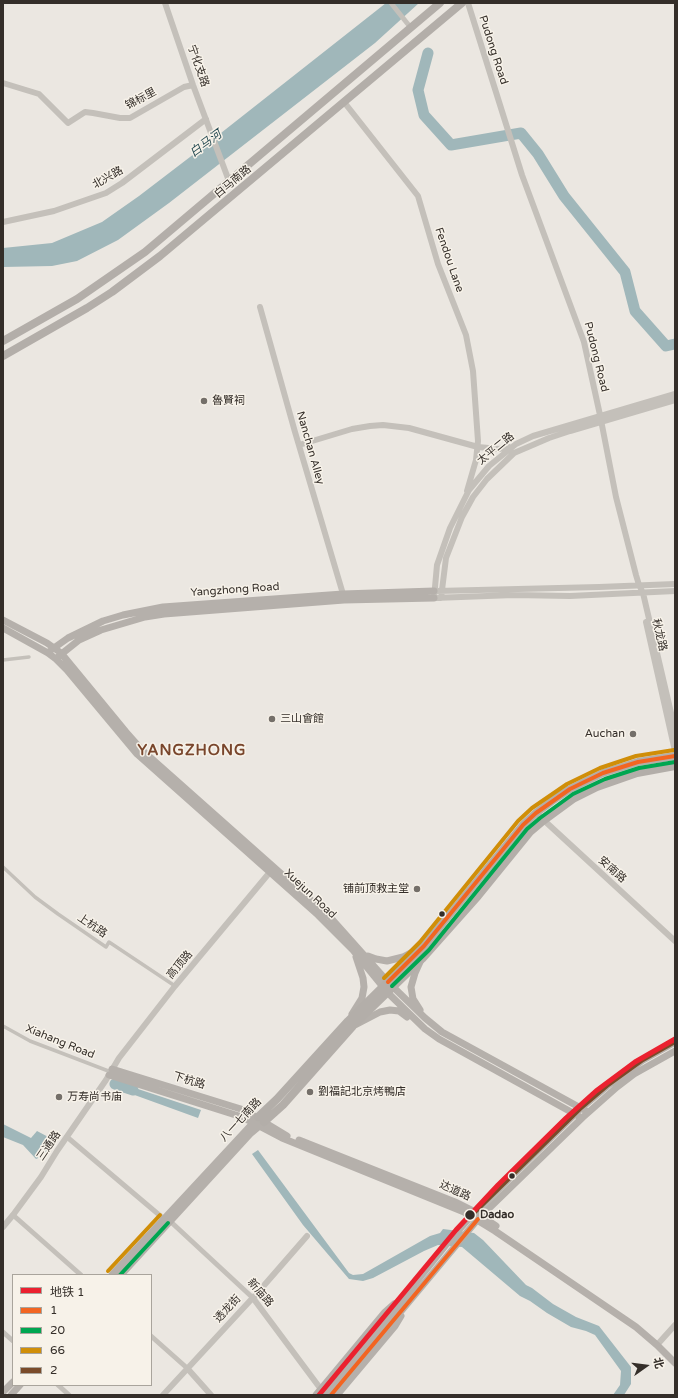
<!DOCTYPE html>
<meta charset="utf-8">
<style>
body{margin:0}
#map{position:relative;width:678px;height:1398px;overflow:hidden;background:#ebe7e1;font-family:"Varela Round","Noto Sans SC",sans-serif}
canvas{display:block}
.frame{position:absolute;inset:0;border:4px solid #342e29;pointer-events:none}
.legend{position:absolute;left:12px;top:1274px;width:140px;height:112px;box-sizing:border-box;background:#f7f2e9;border:1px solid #a9a49c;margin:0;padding:5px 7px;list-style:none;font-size:12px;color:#342e29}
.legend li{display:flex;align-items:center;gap:8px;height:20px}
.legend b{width:20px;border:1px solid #a9a49c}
.north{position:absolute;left:626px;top:1346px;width:40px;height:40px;-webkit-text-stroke:3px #f7f2e9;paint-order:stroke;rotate:76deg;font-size:11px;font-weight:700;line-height:16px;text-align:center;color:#342e29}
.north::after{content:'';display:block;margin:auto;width:14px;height:18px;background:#342e29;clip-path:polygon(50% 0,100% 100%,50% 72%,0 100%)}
</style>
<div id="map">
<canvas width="678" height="1398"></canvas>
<div class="frame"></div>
<ul class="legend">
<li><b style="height:5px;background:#eb212f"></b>地铁 1</li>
<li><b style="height:5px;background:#f26522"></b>1</li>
<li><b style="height:5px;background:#00a651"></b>20</li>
<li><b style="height:5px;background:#d08e08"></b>66</li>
<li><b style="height:5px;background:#7a4b2a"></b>2</li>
</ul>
<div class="north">北</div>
</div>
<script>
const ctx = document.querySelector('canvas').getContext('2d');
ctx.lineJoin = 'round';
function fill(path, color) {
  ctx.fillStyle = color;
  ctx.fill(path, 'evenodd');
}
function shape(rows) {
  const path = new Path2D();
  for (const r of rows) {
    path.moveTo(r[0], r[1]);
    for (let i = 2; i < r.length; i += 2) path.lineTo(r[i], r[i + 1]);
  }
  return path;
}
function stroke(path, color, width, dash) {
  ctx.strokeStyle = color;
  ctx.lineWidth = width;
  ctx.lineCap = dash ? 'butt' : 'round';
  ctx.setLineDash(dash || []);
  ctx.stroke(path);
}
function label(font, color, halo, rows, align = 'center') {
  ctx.font = font + ' "Varela Round","Noto Sans SC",sans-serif';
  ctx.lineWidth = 3;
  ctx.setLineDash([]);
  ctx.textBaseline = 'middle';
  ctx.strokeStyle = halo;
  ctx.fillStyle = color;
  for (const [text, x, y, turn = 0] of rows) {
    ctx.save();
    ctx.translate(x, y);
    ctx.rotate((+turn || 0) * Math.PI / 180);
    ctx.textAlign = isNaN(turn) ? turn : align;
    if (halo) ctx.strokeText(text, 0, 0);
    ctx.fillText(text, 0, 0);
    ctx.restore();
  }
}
const water = shape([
 [386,3,419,3,375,43,169,203,118,240,77,261,52,266,3,267,3,248,52,243,102,222,139,196,207,144],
 [120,1083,201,1110,198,1118,118,1089],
 [3,1124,31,1138,37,1131,54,1140,45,1155,36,1159,23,1145,3,1137],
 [258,1150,349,1273,353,1275,363,1274,430,1236,440,1233,443,1229,474,1233,483,1240,526,1285,532,1288,553,1304,576,1317,599,1326,631,1367,631,1384,624,1395,613,1395,620,1385,621,1371,595,1335,586,1331,571,1327,547,1313,530,1301,520,1296,462,1247,438,1245,424,1251,373,1278,363,1281,349,1279,303,1225,252,1154]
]);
const river = shape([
 [428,53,418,90,424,115,451,145,521,133,538,154,564,196,625,272,635,311,666,346,675,344],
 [115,1084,133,1090]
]);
const pedestrian = shape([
 [3,660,29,657],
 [3,867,35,897,58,914,106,947,109,942,175,986],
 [3,1026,30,1041,111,1072]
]);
const minor = shape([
 [391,3,411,28],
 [67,1137,164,1219],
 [13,1215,81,1275],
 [171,1222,253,1298],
 [3,1332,13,1341],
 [151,1336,187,1368],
 [58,1385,69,1395]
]);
const tertiary = shape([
 [165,3,193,85,229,181],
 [468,3,522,175,584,342,600,415,616,497,636,575,639,585,643,593,675,730],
 [3,83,39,94,68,123,85,112,93,113,120,118,130,118,184,87,193,85],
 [344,102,418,196,438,264,466,335,473,371,478,441,476,460,467,491],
 [3,222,54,211,106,193,122,183,206,119],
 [260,307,295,432,343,594],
 [675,394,533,436,516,444,489,466,469,490,450,528,437,565,434,598,514,595,570,596,675,591],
 [299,445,352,429,370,426,383,425,409,428,478,447,499,449,509,447],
 [437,591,599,587,675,584],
 [441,598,446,558,462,517,473,497,487,479,514,453,549,438,570,431,675,400],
 [646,622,675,751],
 [536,813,675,941],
 [3,1227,13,1215,41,1177,57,1151,106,1080,119,1058,175,986,270,872],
 [253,1298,323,1392],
 [657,1345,675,1325],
 [187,1368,211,1395],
 [163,1395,260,1290,307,1236]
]);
const secondary = shape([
 [3,620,47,643,61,653,126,732,142,750,330,917,388,982,425,1018,442,1032,588,1112],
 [3,628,48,653,56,659,67,670,137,754,318,915,353,950,388,993,425,1029,439,1039,582,1118],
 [51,650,68,638,103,621,123,615,163,607,343,594,434,591],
 [59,656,79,640,101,630,145,617,164,614,344,600,434,598],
 [368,956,376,959,387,961,403,957,420,948],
 [420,1010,413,999,411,987,415,973,420,962],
 [352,1014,362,998,364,987,363,978,356,957],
 [357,1024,380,1012,390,1010,399,1011,407,1017],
 [112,1069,244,1110,287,1136],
 [109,1075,242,1117,282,1138,464,1212,495,1231,636,1327,657,1345,675,1363],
 [299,1140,455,1202,475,1212,496,1226],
 [112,1275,256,1120],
 [121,1275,251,1133,263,1123],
 [3,1392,13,1382],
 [11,1395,20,1385],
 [316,1395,385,1312,394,1304],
 [324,1395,364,1347,445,1246,471,1216,580,1109,607,1086,643,1060,675,1042],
 [331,1395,478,1219,582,1118,617,1087,634,1074,675,1051],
 [337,1395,395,1326,401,1316]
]);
const primary = shape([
 [3,341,77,299,145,252,440,3],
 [3,356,87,308,112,292,160,256,462,3],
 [258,1117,277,1099,348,1021,424,946,523,825,536,813,552,801,570,789,603,773,638,762,675,756],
 [264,1122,283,1105,353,1026,422,959,478,896,530,832,543,821,573,799,597,787,637,773,675,766]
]);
const bus1 = shape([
 [388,982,424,946,523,825,536,813,570,789,603,773,638,762,675,756],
 [331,1395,478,1219]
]);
const bus2 = shape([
 [392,986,429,950,527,829,540,818,573,794,605,779,639,768,675,762],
 [120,1275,168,1223]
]);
const bus3 = shape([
 [384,978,420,942,518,821,532,808,567,784,600,768,636,756,674,750],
 [108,1271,160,1215]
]);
const bus4 = shape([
 [471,1216,580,1109,607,1086,643,1060,675,1042]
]);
const metro1 = shape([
 [319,1395,456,1230,498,1185,566,1118,596,1091,635,1062,675,1039]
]);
const markers = [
 [204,401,4,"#746f69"],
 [272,719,4,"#746f69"],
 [633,734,4,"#746f69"],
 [417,889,4,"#746f69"],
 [442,914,3.5,"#342e29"],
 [310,1092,4,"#746f69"],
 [59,1097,4,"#746f69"],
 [512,1176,3.5,"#342e29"],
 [470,1215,5.5,"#342e29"]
];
const streetNames = [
 ["Pudong Road",493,50,72],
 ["宁化支路",198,66,71],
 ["锦标里",141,99,-28],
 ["北兴路",108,178,-29],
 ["白马南路",233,182,-40],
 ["Fendou Lane",449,260,71],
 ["Pudong Road",596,357,76],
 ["Nanchan Alley",310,448,74],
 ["太平二路",496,449,-39],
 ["Yangzhong Road",235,590,-4],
 ["秋龙路",659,635,77],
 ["安南路",612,870,42],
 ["Xuejun Road",310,894,43],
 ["上杭路",92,926,34],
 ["高顶路",180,965,-50],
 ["Xiahang Road",60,1042,22],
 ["下杭路",189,1081,17],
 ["八一七南路",241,1120,-47],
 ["三通路",49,1146,-56],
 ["达道路",455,1191,24],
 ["新庙路",260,1293,49],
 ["透龙街",228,1309,-47]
];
const poiNames = [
 ["魯賢祠",212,401],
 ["三山會館",280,719],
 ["Auchan",625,734,"right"],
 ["铺前顶救主堂",409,889,"right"],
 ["劉福記北京烤鴨店",318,1092],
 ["万寿尚书庙",67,1097]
];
const stopNames = [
 ["Dadao",480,1215]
];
const waterNames = [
 ["白马河",206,144,-36]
];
const districtNames = [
 ["YANGZHONG",192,751]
];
fill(water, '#a0b7ba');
stroke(river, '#a0b7ba', 11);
stroke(pedestrian, '#c4c0ba', 3.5);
stroke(minor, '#c4c0ba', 5);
stroke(tertiary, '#c4c0ba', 6);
stroke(secondary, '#b5b0ab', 7);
stroke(primary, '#b3aea9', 8);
stroke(bus1, '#f26522', 4);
stroke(bus2, '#00a651', 4);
stroke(bus3, '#d08e08', 4);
stroke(bus4, '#7a4b2a', 4);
stroke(metro1, '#eb212f', 5);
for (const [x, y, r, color] of markers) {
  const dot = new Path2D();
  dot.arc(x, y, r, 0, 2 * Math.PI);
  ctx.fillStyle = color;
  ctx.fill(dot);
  stroke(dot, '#f7f2e9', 1.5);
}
label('11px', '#342e29', '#f7f2e9', streetNames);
label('11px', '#342e29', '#f7f2e9', poiNames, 'left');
label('bold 11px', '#342e29', '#f7f2e9', stopNames, 'left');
label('italic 12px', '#244951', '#f7f2e9', waterNames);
ctx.letterSpacing = '1px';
label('bold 15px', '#79462c', '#f7f2e9', districtNames);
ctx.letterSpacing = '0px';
</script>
